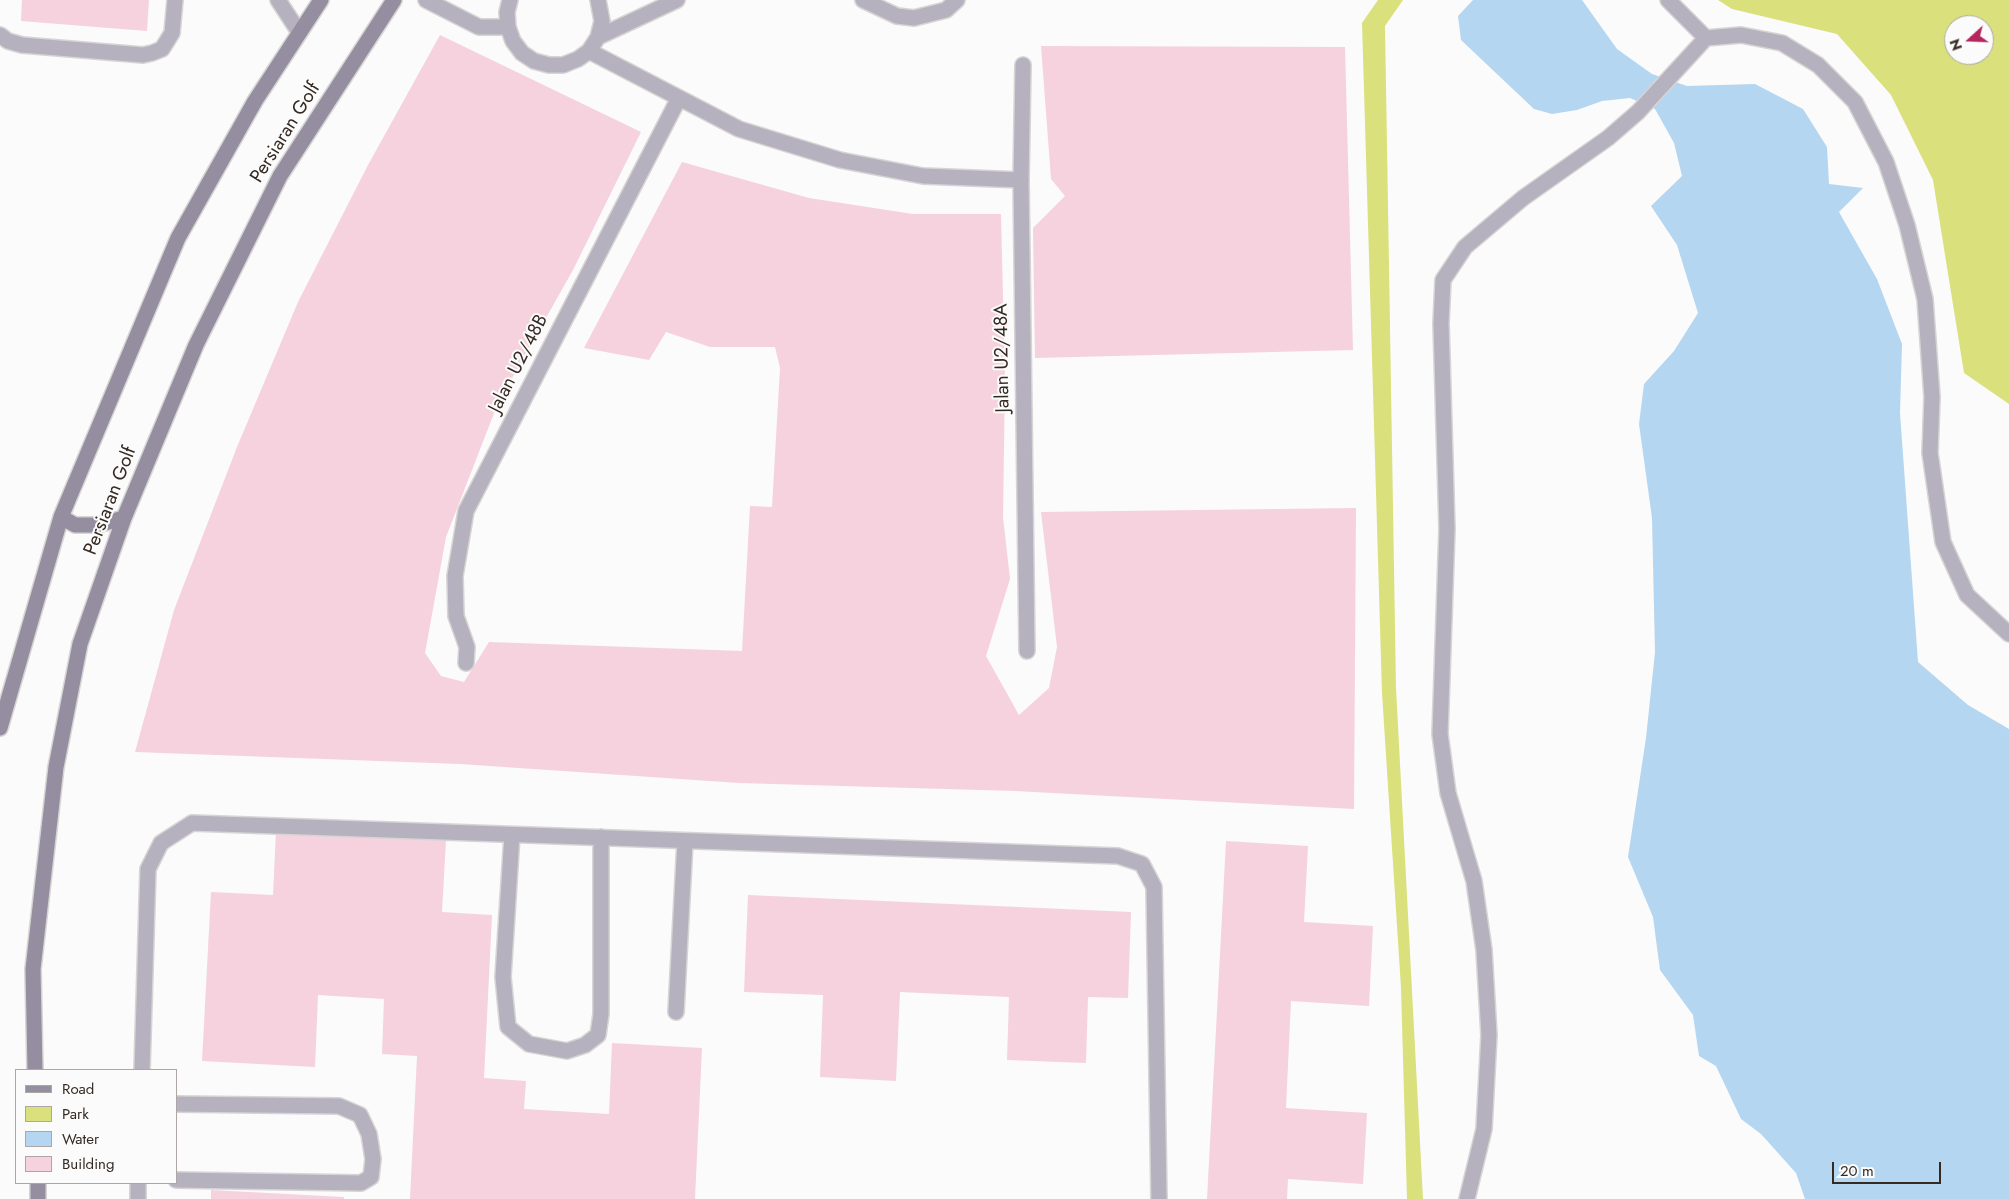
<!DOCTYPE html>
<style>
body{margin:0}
#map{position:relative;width:2009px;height:1199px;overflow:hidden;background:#fbfbfb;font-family:Jost,sans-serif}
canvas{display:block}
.legend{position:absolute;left:15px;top:1069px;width:162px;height:115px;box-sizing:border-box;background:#fbfbfb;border:1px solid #aca7a4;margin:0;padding:6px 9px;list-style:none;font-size:15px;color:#352a22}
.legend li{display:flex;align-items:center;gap:10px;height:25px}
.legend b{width:25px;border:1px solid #aca7a4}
.north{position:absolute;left:1944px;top:15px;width:50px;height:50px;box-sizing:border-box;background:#fbfbfb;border:1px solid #aca7a4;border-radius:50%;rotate:250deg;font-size:14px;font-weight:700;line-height:20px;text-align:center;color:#352a22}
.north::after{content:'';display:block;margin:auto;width:18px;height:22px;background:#b3265e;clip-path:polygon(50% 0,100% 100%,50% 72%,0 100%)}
.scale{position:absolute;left:1832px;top:1162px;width:109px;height:22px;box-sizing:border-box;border:2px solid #352a22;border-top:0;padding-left:6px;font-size:15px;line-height:18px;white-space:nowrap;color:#352a22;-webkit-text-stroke:4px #fbfbfb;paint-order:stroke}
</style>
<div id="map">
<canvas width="2009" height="1199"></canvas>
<ul class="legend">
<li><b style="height:6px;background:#958da0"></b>Road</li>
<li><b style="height:14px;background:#d9e07c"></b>Park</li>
<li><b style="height:14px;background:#b4d6f0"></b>Water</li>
<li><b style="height:14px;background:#f5d2de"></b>Building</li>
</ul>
<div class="north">N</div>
<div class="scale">20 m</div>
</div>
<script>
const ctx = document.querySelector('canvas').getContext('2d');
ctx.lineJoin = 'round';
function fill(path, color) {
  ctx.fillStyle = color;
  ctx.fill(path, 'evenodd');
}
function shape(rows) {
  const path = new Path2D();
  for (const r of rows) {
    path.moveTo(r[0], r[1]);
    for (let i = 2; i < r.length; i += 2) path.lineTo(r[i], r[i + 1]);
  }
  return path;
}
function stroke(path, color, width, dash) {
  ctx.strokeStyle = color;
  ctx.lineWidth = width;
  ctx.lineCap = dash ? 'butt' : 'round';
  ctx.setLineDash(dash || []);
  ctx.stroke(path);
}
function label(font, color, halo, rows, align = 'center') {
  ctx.font = font + ' Jost,sans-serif';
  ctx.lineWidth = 4;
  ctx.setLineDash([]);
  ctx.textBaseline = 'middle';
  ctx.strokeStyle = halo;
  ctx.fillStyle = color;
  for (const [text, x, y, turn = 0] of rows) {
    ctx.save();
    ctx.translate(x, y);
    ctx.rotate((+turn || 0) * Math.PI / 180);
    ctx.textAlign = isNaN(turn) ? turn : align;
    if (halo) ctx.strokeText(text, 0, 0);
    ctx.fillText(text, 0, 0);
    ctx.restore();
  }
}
const green = shape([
 [1378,0,1403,0,1385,26,1396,688,1423,1199,1407,1199,1401,988,1382,693,1362,23],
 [1718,0,2009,0,2009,404,1964,373,1933,180,1891,95,1837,34,1732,9],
 [1954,25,1984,25,1984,55,1954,55]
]);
const water = shape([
 [1473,0,1582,0,1617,49,1652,74,1687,86,1755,84,1803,109,1827,147,1829,184,1863,188,1839,212,1877,279,1902,344,1900,413,1918,662,1968,705,2009,729,2009,1199,1805,1199,1796,1173,1761,1134,1741,1119,1716,1066,1699,1056,1693,1015,1660,970,1653,917,1628,857,1646,738,1655,652,1652,518,1639,424,1644,384,1674,351,1698,313,1677,245,1651,206,1682,176,1674,143,1655,109,1630,98,1602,101,1577,110,1552,114,1534,109,1461,40,1458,16]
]);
const building = shape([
 [22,0,149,0,147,31,21,21],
 [440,35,641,132,573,270,498,403,446,537,425,653,441,676,464,682,489,642,742,651,750,506,772,507,780,368,775,347,710,347,666,332,649,360,584,348,682,162,809,198,913,214,1001,214,1005,379,1003,517,1010,579,986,656,1019,715,1049,688,1057,647,1041,512,1356,508,1354,809,1015,791,739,783,460,764,135,752,174,610,237,447,298,302,368,165],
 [1041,46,1345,47,1353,350,1035,358,1033,228,1065,196,1051,179],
 [276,831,446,840,442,912,492,915,484,1078,526,1081,524,1109,609,1114,612,1043,702,1048,695,1199,410,1199,417,1056,382,1054,384,999,318,995,315,1067,202,1061,211,892,273,895],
 [1226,841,1308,846,1304,922,1373,926,1369,1006,1291,1001,1286,1108,1367,1113,1363,1184,1288,1179,1287,1199,1207,1199],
 [748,895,1131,912,1128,998,1088,997,1086,1063,1007,1060,1009,997,900,992,896,1081,820,1077,823,995,744,992],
 [211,1190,344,1197,344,1199,211,1199]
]);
const lane = shape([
 [278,0,299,32],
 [1668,0,1706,38],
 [0,35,8,41,22,45,143,55,152,53,162,49,172,33,175,0],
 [1023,65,1021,180,1027,651],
 [512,835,503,977,508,1027,529,1044,567,1051,585,1045,598,1035,601,1014,601,837],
 [676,1012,685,841],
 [142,1070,148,869,161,843,192,823,1118,856,1142,864,1154,887,1159,1199],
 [176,1104,339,1106,360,1115,369,1134,373,1159,371,1177,361,1183,176,1180],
 [138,1199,138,1183],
 [1467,1199,1484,1129,1489,1035,1484,950,1474,881,1448,793,1440,734,1447,529,1441,323,1443,280,1465,247,1523,198,1608,138,1638,112,1706,38,1741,35,1782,43,1818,65,1855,102,1886,162,1907,225,1925,299,1932,397,1930,453,1943,542,1967,595,2009,634]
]);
const street = shape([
 [426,0,479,27,508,27],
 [510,0,507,12,508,27,513,41,522,53,534,61,549,65,563,65,578,59,589,51,598,37,602,21,598,0],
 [863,0,897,16,914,18,946,10,957,0],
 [598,37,677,0],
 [589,51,739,129,840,160,923,176,1021,180],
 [466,663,467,647,456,616,455,576,466,511,679,98]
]);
const secondary = shape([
 [61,517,75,525,97,525,124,518],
 [0,728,61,517,178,238,255,101,321,0],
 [35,1070,33,969,56,767,80,644,124,518,196,345,280,176,394,0],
 [38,1183,38,1199]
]);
const streetNames = [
 ["Persiaran Golf",286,133,-58],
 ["Jalan U2/48A",1003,358,-91],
 ["Jalan U2/48B",519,364,-63],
 ["Persiaran Golf",111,501,-69]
];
fill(green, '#d9e07c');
fill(water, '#b4d6f0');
fill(building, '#f5d2de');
stroke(lane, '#d7d5d4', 18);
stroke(street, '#d7d5d4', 18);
stroke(secondary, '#d7d5d4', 18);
stroke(lane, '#b6b1be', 15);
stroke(street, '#b6b1be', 15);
stroke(secondary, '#958da0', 15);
label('19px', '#352a22', '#fbfbfb', streetNames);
</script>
